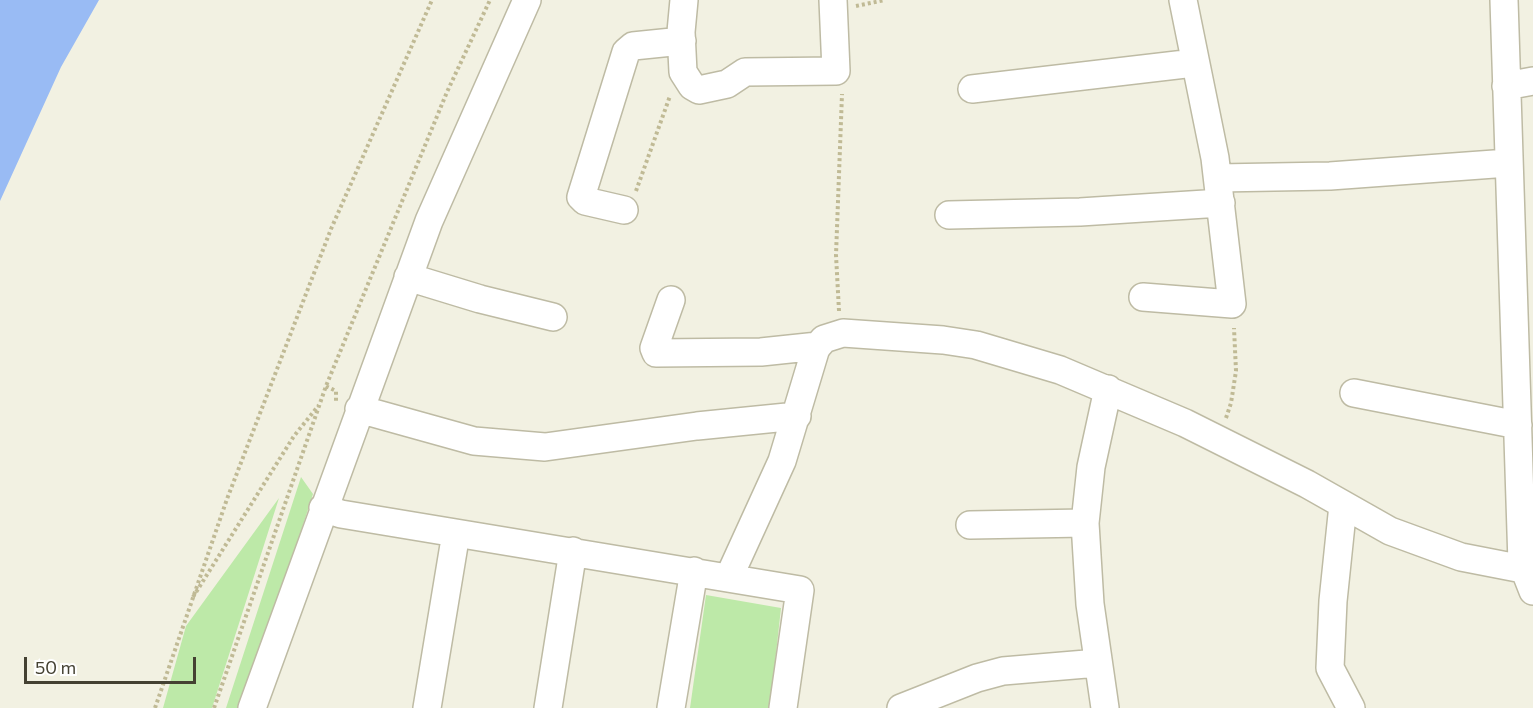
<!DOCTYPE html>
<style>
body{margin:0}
#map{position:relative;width:1533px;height:708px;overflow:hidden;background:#f2f1e2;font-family:Commissioner,sans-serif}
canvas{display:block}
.scale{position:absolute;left:24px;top:657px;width:172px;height:27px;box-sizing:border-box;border:3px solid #444132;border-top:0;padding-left:8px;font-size:18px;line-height:21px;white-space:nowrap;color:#444132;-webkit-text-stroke:4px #fff;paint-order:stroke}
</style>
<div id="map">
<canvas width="1533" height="708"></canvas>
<div class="scale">50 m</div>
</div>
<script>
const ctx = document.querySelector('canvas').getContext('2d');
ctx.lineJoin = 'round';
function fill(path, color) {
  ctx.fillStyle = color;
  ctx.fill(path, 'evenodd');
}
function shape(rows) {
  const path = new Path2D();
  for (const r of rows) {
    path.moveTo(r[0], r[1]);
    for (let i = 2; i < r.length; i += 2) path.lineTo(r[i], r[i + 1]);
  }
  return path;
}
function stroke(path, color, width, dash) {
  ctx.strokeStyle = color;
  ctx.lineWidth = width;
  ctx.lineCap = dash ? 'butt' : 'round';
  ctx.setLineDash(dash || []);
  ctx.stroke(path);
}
const green = shape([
 [301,477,313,494,244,708,226,708],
 [279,498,212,708,163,708,186,626],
 [706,595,781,608,770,708,690,708]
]);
const water = shape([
 [0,0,99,0,61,67,0,201]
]);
const path = shape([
 [856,6,885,0],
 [636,191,670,96],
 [839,311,836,255,842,94],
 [326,386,336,391,336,401],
 [1226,418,1231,403,1236,371,1234,328],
 [193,597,294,436,319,405],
 [155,708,227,499,331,229,432,0],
 [214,708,326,386,447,92,490,0]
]);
const minor = shape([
 [684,0,681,32,683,72,692,86,699,90,727,84,745,72,836,71,833,0],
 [1504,0,1522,563,1533,591],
 [1506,86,1533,81],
 [972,89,1194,63],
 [1218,178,1330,176,1508,163],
 [624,210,585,201,581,197,626,52,633,46,682,41],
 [949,215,1080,212,1221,203],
 [408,277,480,299,553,317],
 [1143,297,1232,304,1215,158,1183,0],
 [671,300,654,348,656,353,761,352,818,346],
 [1354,393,1518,425],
 [359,409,474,441,545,447,697,426,797,416],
 [1343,505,1333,601,1330,668,1351,708],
 [323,508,341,514,800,590,783,708],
 [970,525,1085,523],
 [729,577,782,461,816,348,824,339,843,333,943,340,976,345,1060,370,1185,423,1307,484,1390,531,1461,557,1533,571],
 [252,708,429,221,527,0],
 [427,708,456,533],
 [548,708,573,551],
 [671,708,694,571],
 [901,708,977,678,1003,671,1098,663],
 [1105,708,1090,604,1085,523,1091,467,1108,389]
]);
fill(green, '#bde9a8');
fill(water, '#99bbf4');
stroke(minor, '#bebba4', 30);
stroke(path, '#c0ba95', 4, [3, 3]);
stroke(minor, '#fff', 27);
</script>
